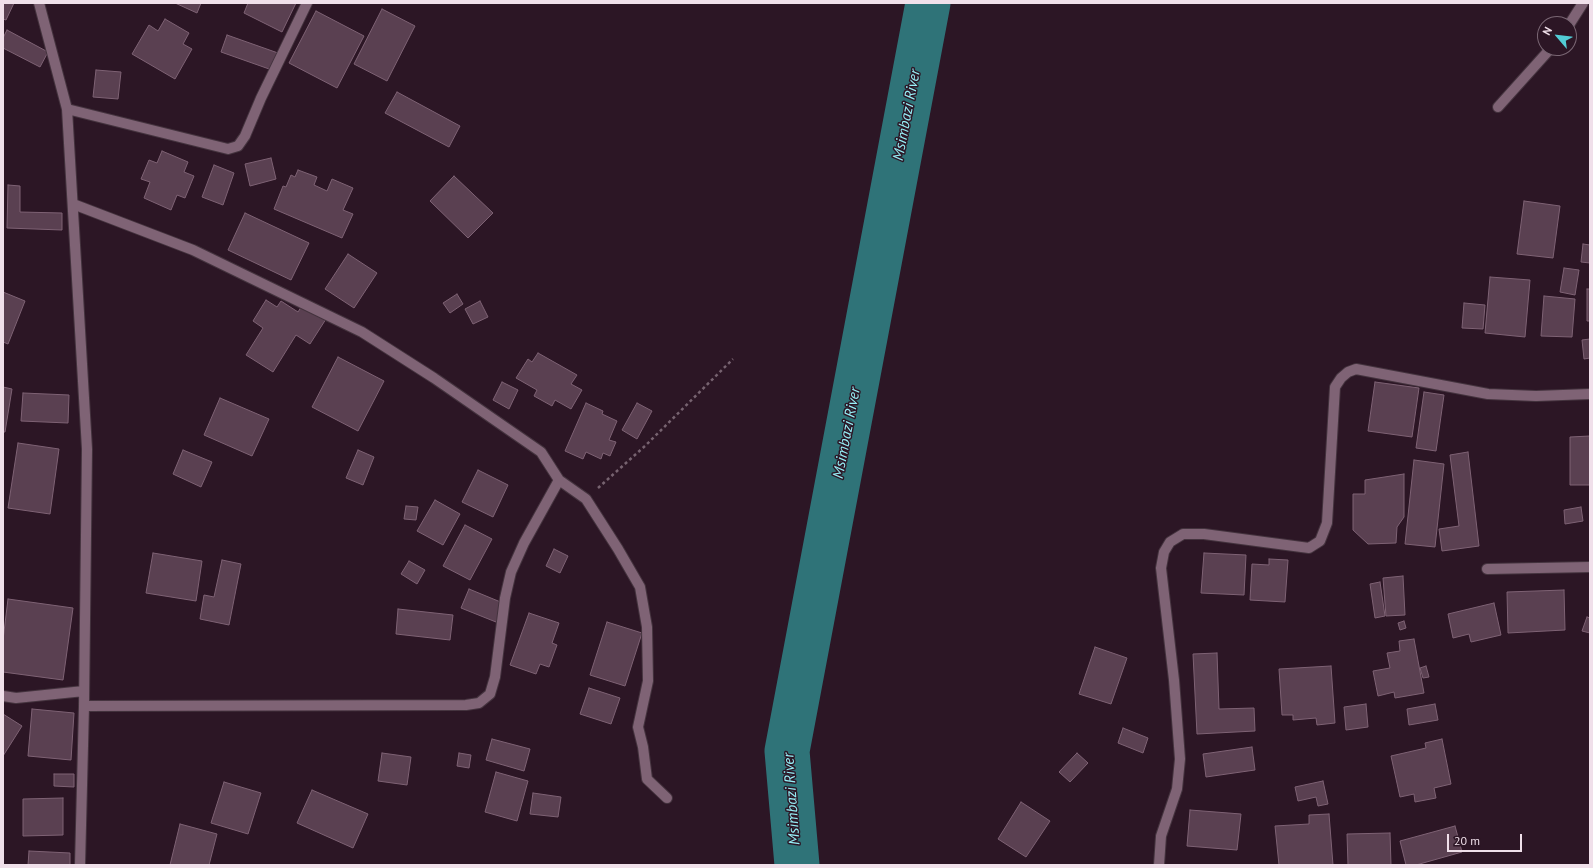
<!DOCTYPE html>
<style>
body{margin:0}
#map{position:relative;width:1593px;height:868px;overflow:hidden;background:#2c1625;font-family:"PT Sans",sans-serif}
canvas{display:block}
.frame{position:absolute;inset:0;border:4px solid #f0e0ea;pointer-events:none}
.north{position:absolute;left:1537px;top:16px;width:40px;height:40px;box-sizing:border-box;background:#2c1625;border:1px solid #7a6774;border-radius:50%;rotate:298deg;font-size:11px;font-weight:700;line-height:16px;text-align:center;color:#f0e0ea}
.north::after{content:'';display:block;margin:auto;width:14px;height:18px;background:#52ccd5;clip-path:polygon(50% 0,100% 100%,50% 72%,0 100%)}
.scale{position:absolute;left:1447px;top:834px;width:75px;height:18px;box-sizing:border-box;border:2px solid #f0e0ea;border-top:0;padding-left:5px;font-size:12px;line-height:14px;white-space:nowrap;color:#f0e0ea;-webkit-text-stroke:3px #2c1625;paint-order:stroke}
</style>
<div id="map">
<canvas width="1593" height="868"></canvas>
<div class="frame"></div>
<div class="north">N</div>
<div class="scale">20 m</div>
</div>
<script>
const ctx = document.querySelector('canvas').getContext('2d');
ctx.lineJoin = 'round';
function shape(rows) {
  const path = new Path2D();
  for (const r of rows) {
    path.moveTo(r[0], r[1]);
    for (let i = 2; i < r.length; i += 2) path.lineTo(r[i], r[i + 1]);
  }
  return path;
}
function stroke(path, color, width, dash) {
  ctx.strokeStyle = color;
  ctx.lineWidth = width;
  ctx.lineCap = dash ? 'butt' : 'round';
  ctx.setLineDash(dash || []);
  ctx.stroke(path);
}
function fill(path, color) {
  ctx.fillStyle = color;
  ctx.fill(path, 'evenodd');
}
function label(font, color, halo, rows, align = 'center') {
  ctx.font = font + ' "PT Sans",sans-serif';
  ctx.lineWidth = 3;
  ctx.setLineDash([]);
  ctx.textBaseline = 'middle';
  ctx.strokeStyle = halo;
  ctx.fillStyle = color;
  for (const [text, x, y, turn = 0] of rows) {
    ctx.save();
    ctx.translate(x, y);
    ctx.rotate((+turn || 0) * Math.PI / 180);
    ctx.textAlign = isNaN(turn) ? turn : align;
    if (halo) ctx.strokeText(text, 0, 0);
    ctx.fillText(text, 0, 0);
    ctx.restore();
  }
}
const river = shape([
 [797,865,787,751,928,3]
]);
const building = shape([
 [3,3,14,3,6,20,3,19,3,3],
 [175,3,201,3,197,13,175,3],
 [248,3,296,3,282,32,244,13,248,3],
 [382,9,415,26,387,81,354,64,382,9],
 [316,11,364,36,337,88,289,63,316,11],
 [165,19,189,33,183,44,192,49,175,79,132,54,149,25,158,31,165,19],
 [7,30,48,52,40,67,3,48,3,38,7,30],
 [227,35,278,53,272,70,221,52,227,35],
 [96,70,121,72,118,99,93,97,96,70],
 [397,92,460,126,449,147,385,113,397,92],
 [162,151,188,162,184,172,194,176,185,198,177,195,171,210,144,198,150,182,141,179,149,160,157,163,162,151],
 [271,158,276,179,250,186,245,164,271,158],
 [214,165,234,173,223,205,202,197,214,165],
 [298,170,317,177,314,185,327,191,332,179,353,188,343,210,353,214,342,238,274,209,283,186,286,187,291,175,295,177,298,170],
 [454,176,493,213,468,238,430,201,454,176],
 [8,185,20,186,20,212,62,213,62,230,7,228,8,185],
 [1524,201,1560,206,1553,258,1517,254,1524,201],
 [245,213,309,243,291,280,228,250,245,213],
 [1583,244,1590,245,1590,263,1581,262,1583,244],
 [348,254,377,273,354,308,325,289,348,254],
 [1564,268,1579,270,1575,295,1560,292,1564,268],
 [1490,277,1530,280,1525,337,1485,333,1490,277],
 [1587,289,1590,289,1590,321,1587,321,1587,289],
 [3,292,25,301,8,344,3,342,3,292],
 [457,294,463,304,450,313,443,303,457,294],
 [1544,296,1575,299,1572,337,1541,336,1544,296],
 [266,300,277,307,281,301,298,312,303,304,326,319,310,344,296,335,273,372,246,355,263,328,253,321,266,300],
 [480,301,488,317,473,324,465,309,480,301],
 [1464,303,1485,305,1483,329,1462,328,1464,303],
 [1590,339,1590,358,1584,359,1582,340,1590,339],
 [538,353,577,375,571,384,582,390,571,409,555,400,552,406,534,396,537,390,516,378,528,359,532,362,538,353],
 [338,357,384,381,358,431,312,407,338,357],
 [502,382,518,390,509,409,493,400,502,382],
 [1375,382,1419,388,1412,437,1368,431,1375,382],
 [3,387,12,389,5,432,3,432,3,387],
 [1424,392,1444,395,1436,451,1416,448,1424,392],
 [23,393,69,395,68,423,21,421,23,393],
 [220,398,269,419,252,456,204,435,220,398],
 [586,403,603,411,602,414,617,421,609,440,616,442,610,456,603,453,601,459,586,452,583,459,565,451,586,403],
 [637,403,652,411,637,439,622,430,637,403],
 [1590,436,1590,485,1570,485,1570,437,1590,436],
 [18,443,59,449,50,514,8,508,18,443],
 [183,450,212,462,201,487,173,474,183,450],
 [358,450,374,457,363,485,346,478,358,450],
 [1468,452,1479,546,1442,551,1439,529,1459,526,1450,455,1468,452],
 [1414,460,1444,464,1435,547,1405,544,1414,460],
 [478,470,508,485,493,517,462,502,478,470],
 [1404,474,1404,517,1397,527,1396,543,1368,544,1353,530,1353,494,1365,494,1365,480,1404,474],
 [435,500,460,514,443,545,417,531,435,500],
 [406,506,418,507,416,520,404,519,406,506],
 [1581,507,1583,521,1565,524,1564,510,1581,507],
 [465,525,492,539,470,580,443,566,465,525],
 [554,549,568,556,560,573,546,566,554,549],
 [153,553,202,561,196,601,146,593,153,553],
 [1204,553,1246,555,1244,595,1201,593,1204,553],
 [1269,559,1288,560,1285,602,1250,600,1252,564,1269,565,1269,559],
 [222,560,241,564,229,625,200,619,204,595,214,597,222,560],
 [409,561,425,570,417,584,401,574,409,561],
 [1403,576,1405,615,1386,616,1383,578,1403,576],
 [1380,582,1385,616,1375,618,1370,584,1380,582],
 [469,589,503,603,496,622,461,608,469,589],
 [1564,590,1565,630,1508,633,1507,592,1564,590],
 [8,599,73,608,63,680,3,672,3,640,8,599],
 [1494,603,1501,635,1471,642,1469,634,1453,638,1448,614,1494,603],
 [398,609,453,615,450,640,396,634,398,609],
 [529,613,559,623,552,643,557,645,549,667,540,664,536,674,510,665,529,613],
 [1587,617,1590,618,1590,633,1582,631,1587,617],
 [1404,621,1406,628,1400,630,1398,623,1404,621],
 [607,622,642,633,625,686,590,675,607,622],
 [1414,639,1424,693,1395,698,1394,692,1378,696,1373,671,1390,668,1387,653,1400,651,1399,641,1414,639],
 [1095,647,1127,658,1111,704,1079,694,1095,647],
 [1217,653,1219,709,1254,708,1255,731,1197,734,1193,654,1217,653],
 [1331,666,1335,723,1317,725,1316,718,1293,720,1293,715,1282,715,1279,669,1331,666],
 [1426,666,1429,677,1423,678,1420,668,1426,666],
 [589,688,620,698,611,724,580,714,589,688],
 [1366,704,1368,727,1346,730,1344,707,1366,704],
 [1435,704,1438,720,1409,725,1407,709,1435,704],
 [32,709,74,713,71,760,28,756,32,709],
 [3,714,22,726,3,756,3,714],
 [1123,728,1148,738,1143,753,1118,743,1123,728],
 [492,739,530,749,524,771,486,760,492,739],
 [1442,739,1451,784,1434,788,1436,798,1415,802,1414,794,1400,797,1391,756,1426,748,1425,743,1442,739],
 [1252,747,1255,770,1206,777,1203,754,1252,747],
 [382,753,411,757,407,785,378,781,382,753],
 [459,753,471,755,469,768,457,766,459,753],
 [1077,753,1088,763,1070,782,1059,772,1077,753],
 [496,772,528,781,517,821,485,812,496,772],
 [54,774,74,774,74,787,54,786,54,774],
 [1323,781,1328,804,1318,806,1316,797,1298,801,1295,787,1323,781],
 [224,782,261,793,248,834,211,823,224,782],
 [312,790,368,814,353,848,297,823,312,790],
 [533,793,561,797,558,817,530,814,533,793],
 [63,798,63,835,23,836,23,799,63,798],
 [1021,802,1050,821,1026,857,998,839,1021,802],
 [1190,810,1241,814,1237,850,1187,846,1190,810],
 [1329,814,1333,865,1279,865,1275,826,1309,824,1309,815,1329,814],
 [180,824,217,834,209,865,170,865,180,824],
 [1455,826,1462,852,1416,865,1406,865,1400,841,1455,826],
 [1390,833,1391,865,1348,865,1347,834,1390,833],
 [29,851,70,853,70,865,28,865,29,851]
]);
const path = shape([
 [598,488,645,446,733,359]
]);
const minor = shape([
 [39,3,67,109,87,449,84,706,80,865],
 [1569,25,1583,3],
 [1498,107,1551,48],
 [67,109,228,149,238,146,245,136,261,98,307,3],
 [73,204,193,250,362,332,434,378,541,452,559,480,586,499,618,549,640,587,647,627,648,681,638,727,643,747,647,779,667,798],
 [1487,569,1590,567],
 [3,696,16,698,84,691],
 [84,706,466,705,479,703,490,694,495,677,505,598,511,572,524,543,559,480],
 [1159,865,1161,836,1177,789,1180,759,1174,680,1161,568,1164,552,1170,542,1183,534,1204,534,1309,548,1320,541,1327,523,1335,387,1341,378,1348,372,1356,369,1488,394,1536,396,1590,394]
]);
const waterNames = [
 ["Msimbazi River",907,115,-79],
 ["Msimbazi River",847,433,-79],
 ["Msimbazi River",792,799,-94]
];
stroke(river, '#2f7378', 45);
fill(building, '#5a4051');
stroke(building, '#7e6274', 1);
stroke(minor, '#44333e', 12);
stroke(path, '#776370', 2.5, [3, 3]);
stroke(minor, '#7f6375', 10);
label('italic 15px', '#97f0f7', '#2c1625', waterNames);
</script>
